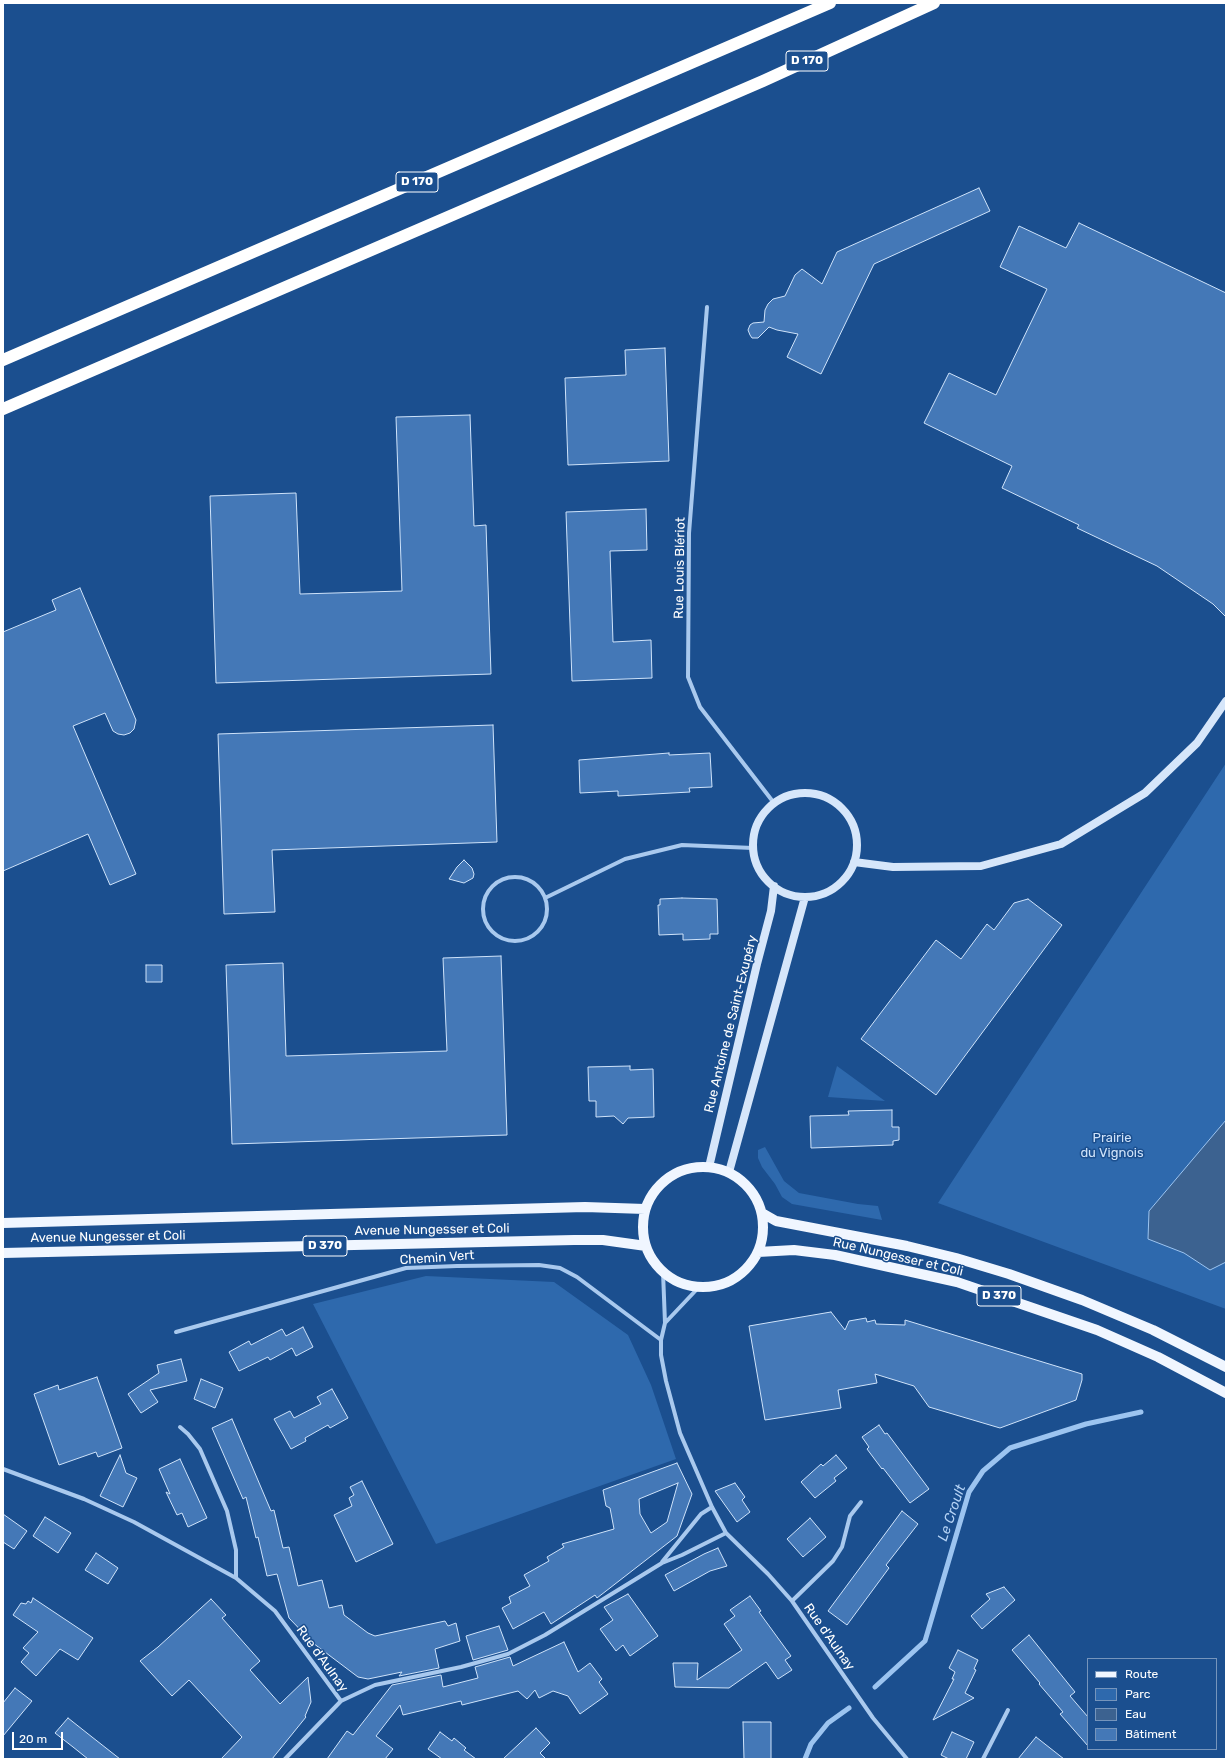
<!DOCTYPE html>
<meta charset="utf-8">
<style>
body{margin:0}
#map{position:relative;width:1229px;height:1762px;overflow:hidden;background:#1b4f8f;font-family:Rubik,sans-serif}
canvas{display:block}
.frame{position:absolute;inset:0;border:4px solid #fff;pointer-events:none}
.legend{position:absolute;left:1087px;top:1658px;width:130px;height:92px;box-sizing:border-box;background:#1b4f8f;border:1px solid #7695bc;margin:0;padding:5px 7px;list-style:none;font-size:12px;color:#fff}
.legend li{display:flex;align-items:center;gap:8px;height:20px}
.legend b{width:20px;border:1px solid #7695bc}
.scale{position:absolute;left:12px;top:1732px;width:51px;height:18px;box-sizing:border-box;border:2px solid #fff;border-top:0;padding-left:5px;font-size:12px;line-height:14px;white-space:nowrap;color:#fff;-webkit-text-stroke:3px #1b4f8f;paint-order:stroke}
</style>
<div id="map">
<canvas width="1229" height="1762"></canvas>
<div class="frame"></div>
<ul class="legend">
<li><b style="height:5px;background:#f0f6ff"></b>Route</li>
<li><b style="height:11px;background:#2e69ad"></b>Parc</li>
<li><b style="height:11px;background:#3c6290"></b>Eau</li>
<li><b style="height:11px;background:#4478b7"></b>Bâtiment</li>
</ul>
<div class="scale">20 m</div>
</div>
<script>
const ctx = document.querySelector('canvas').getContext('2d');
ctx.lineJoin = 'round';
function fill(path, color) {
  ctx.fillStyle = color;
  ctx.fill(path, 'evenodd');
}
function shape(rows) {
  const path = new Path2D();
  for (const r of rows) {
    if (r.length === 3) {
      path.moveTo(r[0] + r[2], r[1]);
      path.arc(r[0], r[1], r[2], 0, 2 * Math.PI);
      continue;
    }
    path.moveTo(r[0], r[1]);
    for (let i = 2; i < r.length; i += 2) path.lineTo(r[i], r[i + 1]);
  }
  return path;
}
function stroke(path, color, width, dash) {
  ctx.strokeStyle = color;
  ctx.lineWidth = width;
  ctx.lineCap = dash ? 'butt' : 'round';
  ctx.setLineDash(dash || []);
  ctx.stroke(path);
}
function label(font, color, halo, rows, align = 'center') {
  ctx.font = font + ' Rubik,sans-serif';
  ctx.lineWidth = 3;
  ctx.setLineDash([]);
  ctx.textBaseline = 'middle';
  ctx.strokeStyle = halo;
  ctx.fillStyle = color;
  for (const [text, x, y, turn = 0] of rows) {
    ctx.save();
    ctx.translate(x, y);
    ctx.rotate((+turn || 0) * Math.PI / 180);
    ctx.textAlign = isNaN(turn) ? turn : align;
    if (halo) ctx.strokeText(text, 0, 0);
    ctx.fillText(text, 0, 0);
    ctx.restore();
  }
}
const green = shape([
 [1226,763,1226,1309,938,1203],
 [837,1066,885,1101,828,1097],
 [765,1147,784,1181,799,1193,858,1204,878,1206,882,1220,792,1204,782,1197,775,1184,762,1167,758,1158,758,1150],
 [426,1276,554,1282,628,1335,651,1385,676,1459,436,1544,313,1304]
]);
const water = shape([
 [1226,1120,1226,1262,1210,1270,1184,1253,1148,1239,1149,1211,1226,1120]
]);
const stream = shape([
 [875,1687,925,1641,969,1492,983,1471,1010,1448,1086,1424,1141,1412],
 [805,1759,811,1744,828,1723,849,1708]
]);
const building = shape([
 [979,188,990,211,874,264,821,374,787,357,798,334,777,330,769,327,758,338,752,338,750,335,748,330,750,325,753,323,764,322,765,310,768,304,773,299,785,296,795,275,802,269,822,284,837,252,979,188],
 [1079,223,1226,293,1226,617,1213,604,1157,566,1077,528,1079,525,1002,488,1012,466,924,423,949,373,996,395,1047,289,1000,267,1019,226,1066,248,1079,223],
 [665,348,669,461,568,465,565,378,626,375,625,350,665,348],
 [470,415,474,526,486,525,491,674,216,683,210,496,296,493,300,594,402,591,396,417,470,415],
 [646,509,647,550,610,551,613,642,651,640,652,678,572,681,566,512,646,509],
 [80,588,136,720,134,729,130,733,124,735,118,734,113,731,105,713,73,726,136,874,110,885,88,834,3,871,3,632,56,610,52,600,80,588],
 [493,725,497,842,272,850,275,912,224,914,218,734,493,725],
 [669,753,669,755,710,753,712,787,689,788,690,792,618,796,618,791,580,793,579,760,669,753],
 [464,860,472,868,474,874,473,878,464,883,449,879,457,867,464,860],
 [682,898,717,899,718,934,710,934,710,939,683,940,683,934,659,935,658,905,660,905,660,899,682,898],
 [1028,899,1062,925,936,1095,861,1039,936,940,961,959,987,924,994,930,1014,903,1028,899],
 [501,956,507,1135,232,1144,226,965,283,963,286,1056,447,1051,443,958,501,956],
 [146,965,162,965,162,982,146,982,146,965],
 [630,1066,630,1070,653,1069,654,1117,628,1118,623,1124,614,1116,596,1117,596,1101,589,1101,588,1067,630,1066],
 [892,1110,892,1127,899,1127,899,1140,893,1141,893,1145,811,1148,810,1116,849,1115,848,1111,892,1110],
 [831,1312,845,1330,849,1321,866,1318,867,1322,875,1320,876,1324,905,1325,905,1320,1082,1374,1082,1380,1076,1400,1000,1428,929,1407,914,1386,875,1374,877,1383,838,1390,841,1408,765,1420,749,1326,831,1312],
 [303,1327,313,1347,296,1356,292,1348,270,1360,268,1357,239,1371,229,1352,249,1341,251,1345,282,1329,286,1336,303,1327],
 [181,1359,187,1381,150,1390,158,1402,141,1413,128,1394,159,1373,157,1365,181,1359],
 [97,1377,122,1448,98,1457,96,1452,59,1465,34,1394,58,1385,59,1390,97,1377],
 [201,1379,223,1388,215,1408,194,1399,201,1379],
 [332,1389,348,1418,330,1428,328,1425,305,1438,306,1441,291,1449,274,1419,290,1411,294,1418,321,1404,317,1397,332,1389],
 [232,1419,271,1511,274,1510,283,1548,289,1547,298,1586,322,1580,329,1608,342,1605,344,1615,368,1633,375,1636,445,1621,448,1626,456,1623,460,1641,435,1649,439,1668,399,1676,402,1672,368,1679,358,1677,313,1643,289,1618,277,1574,267,1576,258,1537,256,1538,246,1497,243,1499,212,1428,232,1419],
 [879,1425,885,1434,887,1433,929,1489,910,1503,883,1468,882,1469,867,1449,869,1447,862,1437,879,1425],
 [120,1455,126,1473,137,1478,123,1507,100,1496,120,1455],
 [836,1455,847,1468,834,1478,836,1481,815,1498,801,1482,821,1464,823,1466,836,1455],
 [180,1459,207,1518,188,1527,182,1513,177,1515,166,1492,170,1494,159,1469,180,1459],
 [677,1463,692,1494,677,1536,597,1598,595,1595,551,1624,544,1612,513,1629,502,1608,511,1603,509,1597,530,1586,524,1575,549,1561,547,1557,564,1547,562,1544,614,1529,610,1508,606,1506,603,1490,677,1463],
 [678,1483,667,1522,651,1533,640,1514,639,1499,678,1483],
 [362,1481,393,1544,356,1562,334,1515,352,1506,349,1498,354,1495,350,1487,362,1481],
 [735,1483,745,1497,742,1500,750,1512,737,1522,715,1491,735,1483],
 [902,1511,918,1524,886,1565,889,1568,847,1625,828,1611,902,1511],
 [3,1514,27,1531,14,1549,3,1542,3,1514],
 [45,1517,71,1533,58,1553,33,1536,45,1517],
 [810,1518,826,1537,803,1557,787,1539,810,1518],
 [718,1548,727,1566,710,1571,674,1591,665,1575,704,1554,718,1548],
 [96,1553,118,1568,108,1584,85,1570,96,1553],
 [1004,1587,1015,1600,982,1629,971,1616,990,1599,986,1594,1004,1587],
 [628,1594,658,1636,630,1656,623,1645,616,1651,600,1629,613,1620,604,1607,628,1594],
 [750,1596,761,1611,759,1612,791,1656,785,1660,792,1670,778,1679,766,1662,729,1688,675,1687,673,1663,698,1663,697,1680,742,1650,724,1624,735,1616,730,1610,750,1596],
 [33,1598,93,1638,78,1660,60,1649,36,1676,21,1662,29,1653,23,1648,38,1632,13,1615,21,1603,26,1604,28,1601,31,1603,33,1598],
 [211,1599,226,1615,222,1618,260,1661,250,1670,280,1704,308,1677,311,1702,305,1716,306,1717,272,1759,221,1759,242,1737,189,1680,172,1696,140,1661,158,1647,211,1599],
 [499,1626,508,1650,473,1660,466,1636,499,1626],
 [1029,1635,1075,1692,1070,1696,1088,1717,1088,1746,1060,1714,1063,1712,1039,1684,1040,1683,1012,1650,1029,1635],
 [564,1642,578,1672,590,1663,602,1679,599,1682,608,1694,580,1714,568,1696,553,1691,539,1698,535,1690,527,1699,518,1691,462,1705,461,1701,403,1715,400,1705,376,1736,393,1749,385,1759,327,1759,347,1731,353,1735,392,1685,441,1675,443,1687,478,1678,475,1667,510,1657,513,1666,564,1642],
 [958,1650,978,1660,974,1669,976,1670,965,1693,974,1698,933,1720,954,1679,952,1679,955,1672,949,1668,958,1650],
 [15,1688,32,1701,3,1736,3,1703,15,1688],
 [68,1718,92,1737,120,1759,88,1759,73,1747,55,1733,68,1718],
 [743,1722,771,1722,771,1759,744,1759,743,1722],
 [536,1728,550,1743,540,1753,546,1759,503,1759,536,1728],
 [440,1732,452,1741,454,1738,466,1748,464,1750,476,1759,442,1759,428,1749,440,1732],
 [952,1732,974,1742,966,1759,949,1759,941,1755,952,1732],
 [1036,1737,1064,1759,1018,1759,1036,1737]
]);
const street = shape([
 [707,307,689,533,688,677,700,707,774,803],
 [515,909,32],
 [545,898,625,859,682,845,753,848],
 [663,1272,665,1323,661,1340,661,1355,666,1381,680,1433,712,1507,726,1533,768,1574,792,1601,873,1718,907,1759],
 [665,1323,699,1287],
 [176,1332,406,1268,457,1266,539,1265,560,1268,577,1277,661,1340],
 [180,1427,188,1434,200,1449,227,1511,236,1550,236,1578],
 [3,1469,84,1499,134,1522,236,1578,275,1611,341,1701],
 [662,1562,701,1514,712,1507],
 [792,1601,833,1561,842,1547,850,1516,861,1502],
 [285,1759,341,1701,375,1685,461,1667,508,1654,545,1635,662,1563,682,1555,726,1533],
 [983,1759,1008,1710]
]);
const secondary = shape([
 [805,845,52],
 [854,862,893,867,981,866,1061,844,1145,793,1197,743,1226,701],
 [709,1167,757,964,771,911,774,886],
 [729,1172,805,897]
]);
const primary = shape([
 [703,1227,60],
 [762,1213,776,1221,907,1246,956,1258,1009,1274,1082,1300,1153,1330,1226,1367],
 [3,1223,585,1207,645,1209],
 [758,1252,794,1250,835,1255,957,1282,1097,1330,1158,1357,1226,1393],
 [3,1253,574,1240,603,1240,646,1246]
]);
const highway = shape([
 [3,360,830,3],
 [3,409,763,81,934,3]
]);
const shields = [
 [807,61,42],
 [417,182,42],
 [325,1246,44],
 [999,1296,44]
];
const shieldNames = [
 ["D 170",807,61],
 ["D 170",417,182],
 ["D 370",325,1246],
 ["D 370",999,1296]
];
const streetNames = [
 ["Rue Louis Blériot",680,568,-89],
 ["Rue Antoine de Saint-Exupéry",731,1024,-76],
 ["Avenue Nungesser et Coli",432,1230,-1],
 ["Avenue Nungesser et Coli",108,1237,-1],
 ["Rue Nungesser et Coli",898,1257,13],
 ["Chemin Vert",437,1258,-4],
 ["Rue d'Aulnay",829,1637,55],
 ["Rue d'Aulnay",322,1659,54]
];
const parkNames = [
 ["Prairie",1112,1138],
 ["du Vignois",1112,1153]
];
const waterNames = [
 ["Le Croult",952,1513,-71]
];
fill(green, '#2e69ad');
fill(water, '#3c6290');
stroke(water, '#9cc4f0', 1);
stroke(stream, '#9cc4f0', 5);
fill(building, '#4478b7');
stroke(building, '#cfe3fa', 1);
stroke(street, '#a9c9ee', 4);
stroke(secondary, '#d6e6fa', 8);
stroke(primary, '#f0f6ff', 10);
stroke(highway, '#fff', 12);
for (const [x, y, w] of shields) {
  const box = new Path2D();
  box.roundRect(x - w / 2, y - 10, w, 20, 3);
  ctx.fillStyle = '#1b4f8f';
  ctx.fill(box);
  stroke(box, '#fff', 1);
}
label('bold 12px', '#fff', null, shieldNames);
label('13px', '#fff', '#1b4f8f', streetNames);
label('13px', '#cfe3fa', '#1b4f8f', parkNames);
label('italic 14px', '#b5d3f5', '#1b4f8f', waterNames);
</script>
